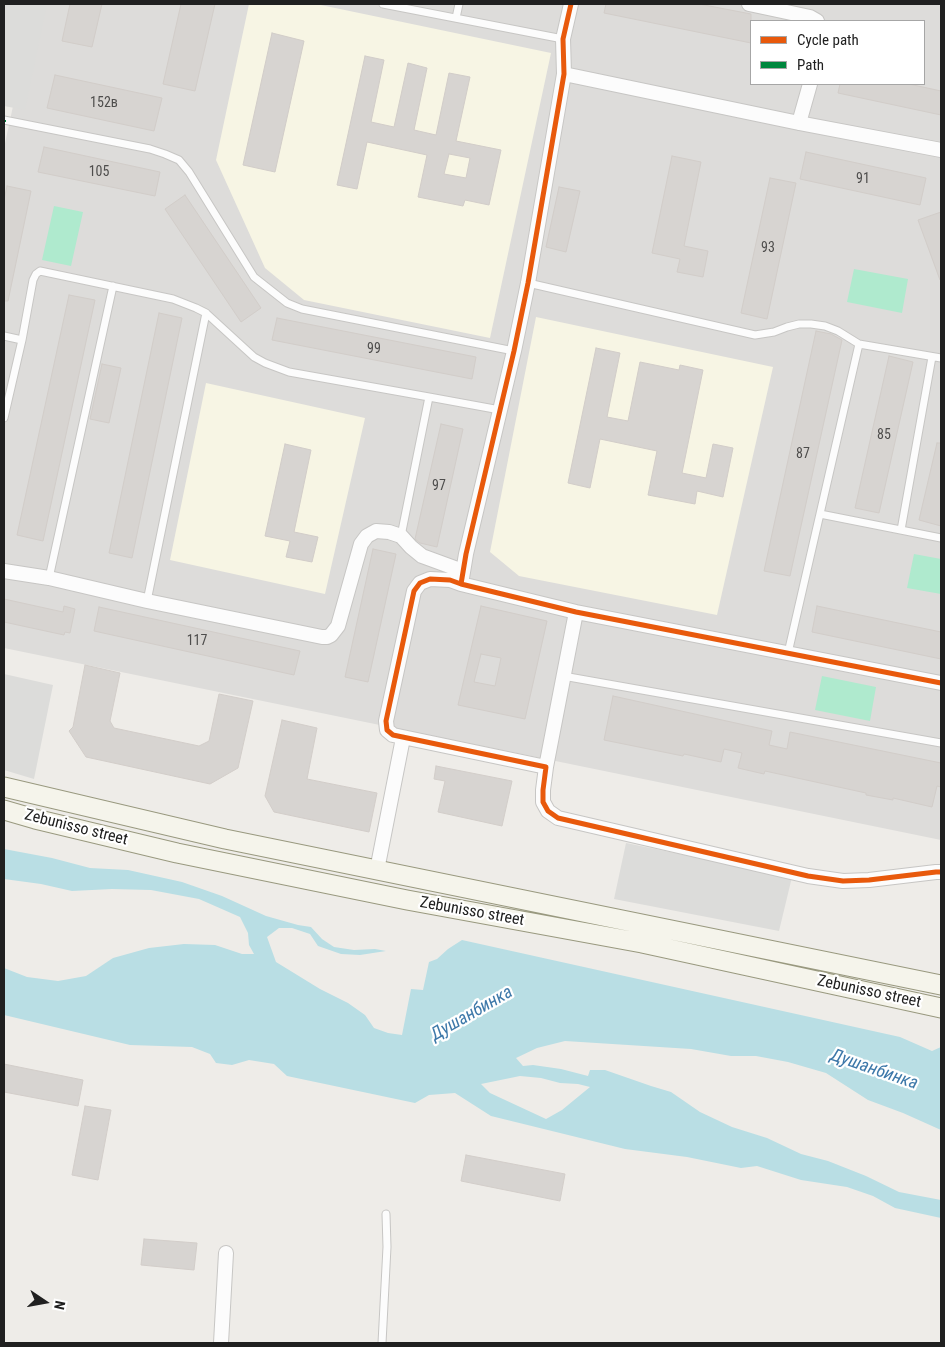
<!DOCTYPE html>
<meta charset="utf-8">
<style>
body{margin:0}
#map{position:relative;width:945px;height:1347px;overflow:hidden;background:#eeece8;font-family:"Roboto Condensed",sans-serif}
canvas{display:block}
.frame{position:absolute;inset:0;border:5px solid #202020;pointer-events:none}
.legend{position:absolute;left:750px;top:20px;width:175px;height:65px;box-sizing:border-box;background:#fff;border:1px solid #a6a6a6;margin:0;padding:6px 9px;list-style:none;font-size:15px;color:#202020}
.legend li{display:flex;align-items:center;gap:10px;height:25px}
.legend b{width:25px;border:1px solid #a6a6a6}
.north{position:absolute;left:20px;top:1277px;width:50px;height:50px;-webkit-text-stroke:4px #fff;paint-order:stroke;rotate:102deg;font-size:14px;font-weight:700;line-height:20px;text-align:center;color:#202020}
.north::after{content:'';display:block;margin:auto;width:18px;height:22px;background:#202020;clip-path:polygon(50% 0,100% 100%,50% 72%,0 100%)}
</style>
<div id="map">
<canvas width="945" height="1347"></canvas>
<div class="frame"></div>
<ul class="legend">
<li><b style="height:6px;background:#e8590c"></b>Cycle path</li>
<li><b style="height:6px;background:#00873e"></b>Path</li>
</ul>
<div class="north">N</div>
</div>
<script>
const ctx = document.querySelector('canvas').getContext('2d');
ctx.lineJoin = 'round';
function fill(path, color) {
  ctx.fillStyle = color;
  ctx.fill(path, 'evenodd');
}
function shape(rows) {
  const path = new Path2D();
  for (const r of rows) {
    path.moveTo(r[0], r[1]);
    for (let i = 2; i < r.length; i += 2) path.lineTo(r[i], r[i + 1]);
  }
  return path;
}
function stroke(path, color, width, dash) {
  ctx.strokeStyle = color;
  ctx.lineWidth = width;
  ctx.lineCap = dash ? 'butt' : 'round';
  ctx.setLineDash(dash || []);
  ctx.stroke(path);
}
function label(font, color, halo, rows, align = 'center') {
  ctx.font = font + ' "Roboto Condensed",sans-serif';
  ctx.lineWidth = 4.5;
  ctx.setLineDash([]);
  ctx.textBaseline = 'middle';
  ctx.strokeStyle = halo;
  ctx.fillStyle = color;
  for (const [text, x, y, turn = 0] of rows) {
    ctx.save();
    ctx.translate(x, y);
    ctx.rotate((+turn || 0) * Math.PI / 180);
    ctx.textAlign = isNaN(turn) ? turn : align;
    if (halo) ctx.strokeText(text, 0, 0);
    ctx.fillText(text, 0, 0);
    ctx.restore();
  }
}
const residential = shape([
 [35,4,941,4,941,840,4,648,4,148],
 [751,21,924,21,924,84,751,84]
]);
const education = shape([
 [249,4,316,4,551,53,490,338,304,300,265,268,216,160],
 [536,317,773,367,717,615,519,576,490,552],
 [206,383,365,418,325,594,170,560]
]);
const religious = shape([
 [4,4,47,4,25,110,4,106],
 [4,674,53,685,34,779,4,770],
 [626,843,792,877,779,931,614,899]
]);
const pitch = shape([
 [54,206,83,212,71,266,42,260],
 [854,269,908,279,902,313,847,302],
 [914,554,941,559,941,594,907,588],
 [822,676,876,687,870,721,815,710]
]);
const water = shape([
 [4,849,52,858,90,868,128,870,182,882,222,896,266,916,298,925,311,927,322,939,334,947,354,950,375,949,386,951,360,955,341,954,318,946,310,934,292,928,279,928,267,937,276,962,320,989,348,1003,365,1015,374,1028,388,1033,402,1035,411,989,423,990,429,962,437,959,448,949,462,940,900,1037,932,1051,941,1047,941,1130,903,1113,868,1100,826,1073,788,1062,756,1056,731,1056,691,1049,565,1041,537,1048,516,1058,523,1066,533,1065,561,1069,588,1076,590,1070,605,1070,651,1086,671,1092,700,1112,732,1127,767,1138,801,1154,828,1161,866,1176,899,1192,941,1200,941,1218,895,1208,873,1196,847,1187,801,1180,757,1166,741,1168,687,1157,625,1149,491,1116,455,1093,429,1095,415,1103,287,1076,274,1064,249,1060,232,1065,216,1063,210,1054,192,1047,130,1045,4,1015,4,968,27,977,58,981,86,976,113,958,149,948,184,944,215,945,242,954,254,954,249,945,248,933,240,917,199,899,151,890,112,889,72,891,41,884,4,879],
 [520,1076,541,1078,560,1083,578,1084,590,1087,562,1110,546,1119,490,1093,481,1084]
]);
const building = shape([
 [70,4,102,4,92,47,62,41,70,4],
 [181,4,215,4,195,91,163,84,181,4],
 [606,4,699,4,751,14,751,43,604,13,606,4],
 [272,33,304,41,275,172,243,165,272,33],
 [365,56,384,60,371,122,394,127,408,63,427,68,414,130,436,135,449,73,470,77,456,141,501,150,489,205,465,200,463,206,418,197,427,155,367,142,357,189,337,185,365,56],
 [449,154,470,158,466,178,444,174,449,154],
 [55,75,162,98,154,131,47,108,55,75],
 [840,84,909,84,941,91,941,115,838,93,840,84],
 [44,147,160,172,155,196,38,172,44,147],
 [806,152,926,178,920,205,800,179,806,152],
 [672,156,701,162,684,246,708,251,703,277,677,272,680,259,652,253,672,156],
 [770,178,796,183,767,319,741,313,770,178],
 [7,186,31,191,8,301,4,301,4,200,7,186],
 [559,187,580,191,566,252,546,247,559,187],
 [185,195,261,308,241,322,165,209,185,195],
 [941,212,941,280,940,280,918,220,941,212],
 [69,295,95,300,43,541,17,535,69,295],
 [159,313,182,318,132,558,109,553,159,313],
 [277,318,476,357,472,379,272,340,277,318],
 [816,331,831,334,842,340,790,576,764,571,816,331],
 [596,348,620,353,607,417,628,421,640,362,679,370,680,365,703,370,682,473,706,478,713,444,733,448,723,497,697,491,695,504,648,495,657,451,600,439,590,488,568,483,596,348],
 [889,356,913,362,879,513,855,508,889,356],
 [102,364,121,368,109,423,90,419,102,364],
 [441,424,463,429,437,547,420,543,415,539,441,424],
 [937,443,941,443,941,526,919,520,937,443],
 [285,444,311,450,294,532,318,537,312,562,286,557,290,541,265,536,285,444],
 [373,549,396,554,368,682,345,677,373,549],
 [4,599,63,612,64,606,75,609,70,633,65,632,64,635,4,622,4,599],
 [481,606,547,621,525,719,458,705,481,606],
 [481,654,501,658,495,686,474,682,481,654],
 [817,606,941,632,941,659,812,632,817,606],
 [99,607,300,651,294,675,94,631,99,607],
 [85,665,120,673,110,721,114,728,199,746,209,741,219,694,253,701,238,768,210,784,86,757,69,731,73,727,85,665],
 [613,696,772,731,769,745,787,749,790,732,941,763,941,787,937,786,932,807,893,798,893,800,866,795,866,793,765,771,764,774,738,768,742,753,724,749,721,762,684,754,683,756,604,740,613,696],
 [282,720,317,728,307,779,377,793,369,832,274,812,265,796,282,720],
 [436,766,512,781,502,826,438,812,445,781,434,779,436,766],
 [4,1064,83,1080,78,1106,4,1092,4,1064],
 [85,1106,111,1110,98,1180,72,1175,85,1106],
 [466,1155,565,1174,560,1201,461,1181,466,1155],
 [144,1239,197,1243,194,1270,141,1265,144,1239]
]);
const service = shape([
 [383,4,563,39],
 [456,18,459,4],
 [4,120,150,149,165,154,179,160,189,172,254,277,287,303,302,309,514,351],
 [528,283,755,335,774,332,787,327,799,324,811,324,825,326,838,331,859,344,941,358],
 [4,336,22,340],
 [4,418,22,340,33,280,36,274,40,271,173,299,196,308,206,313,254,357,265,363,289,372,429,397],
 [820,514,941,538],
 [901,530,932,357],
 [401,536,429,397,500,410],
 [49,578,113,286],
 [147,601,206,313],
 [788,653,859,344],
 [563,676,941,743],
 [382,1343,387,1247,386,1214]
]);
const minor = shape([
 [571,4,563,39,564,74,528,283,514,351,466,554,461,584,576,612,941,683],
 [749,4,810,17,817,21],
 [564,74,799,123,941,150],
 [799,123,810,84],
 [4,571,49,578,147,601,322,637,327,637,331,635,338,626,361,544,367,536,376,531,389,532,401,536,411,547,422,556,463,571],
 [461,584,450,580,430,579,420,583,414,591,386,721,387,730,393,735,546,767,543,790,543,802,548,811,558,818,808,876,843,881,869,880,936,872,941,872],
 [546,767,576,612],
 [377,870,403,738],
 [221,1343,226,1253]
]);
const secondary = shape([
 [4,787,225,839,941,985],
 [4,810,35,819,177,853,407,900,642,943,941,1008]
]);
const quiet = shape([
 [4,122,4,120]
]);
const cycleway = shape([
 [571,4,563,39,564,74,528,283,514,351,466,554,461,584,576,612,941,683],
 [461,584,450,580,430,579,420,583,414,591,386,721,387,730,393,735,546,767,543,790,543,802,548,811,558,818,808,876,843,881,869,880,936,872,941,872]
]);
const numberNames = [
 ["152в",104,103],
 ["105",99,172],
 ["91",863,179],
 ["93",768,248],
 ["99",374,349],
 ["85",884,435],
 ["87",803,454],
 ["97",439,486],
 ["117",197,641]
];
const streetNames = [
 ["Zebunisso street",76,828,14],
 ["Zebunisso street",472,912,10],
 ["Zebunisso street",869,992,12]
];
const waterNames = [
 ["Душанбинка",472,1014,-30],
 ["Душанбинка",874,1070,19]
];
fill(residential, '#dddcda');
fill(education, '#f7f5e4');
fill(religious, '#dcdcda');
fill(pitch, '#afeace');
fill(water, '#b9dee4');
fill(building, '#d7d4d1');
stroke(building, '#d2cdc9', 1);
stroke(service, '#c7c6c4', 9);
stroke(minor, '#c7c6c4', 16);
stroke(secondary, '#99997f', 21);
stroke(service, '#fcfcfc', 7);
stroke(minor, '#fcfcfc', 14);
stroke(secondary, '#f5f4eb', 19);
stroke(quiet, '#00873e', 4, [8, 4]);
stroke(cycleway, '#e8590c', 5);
label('14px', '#4e4d4c', null, numberNames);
label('16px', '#202020', '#fff', streetNames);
label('italic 18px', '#3d78a9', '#fff', waterNames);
</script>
